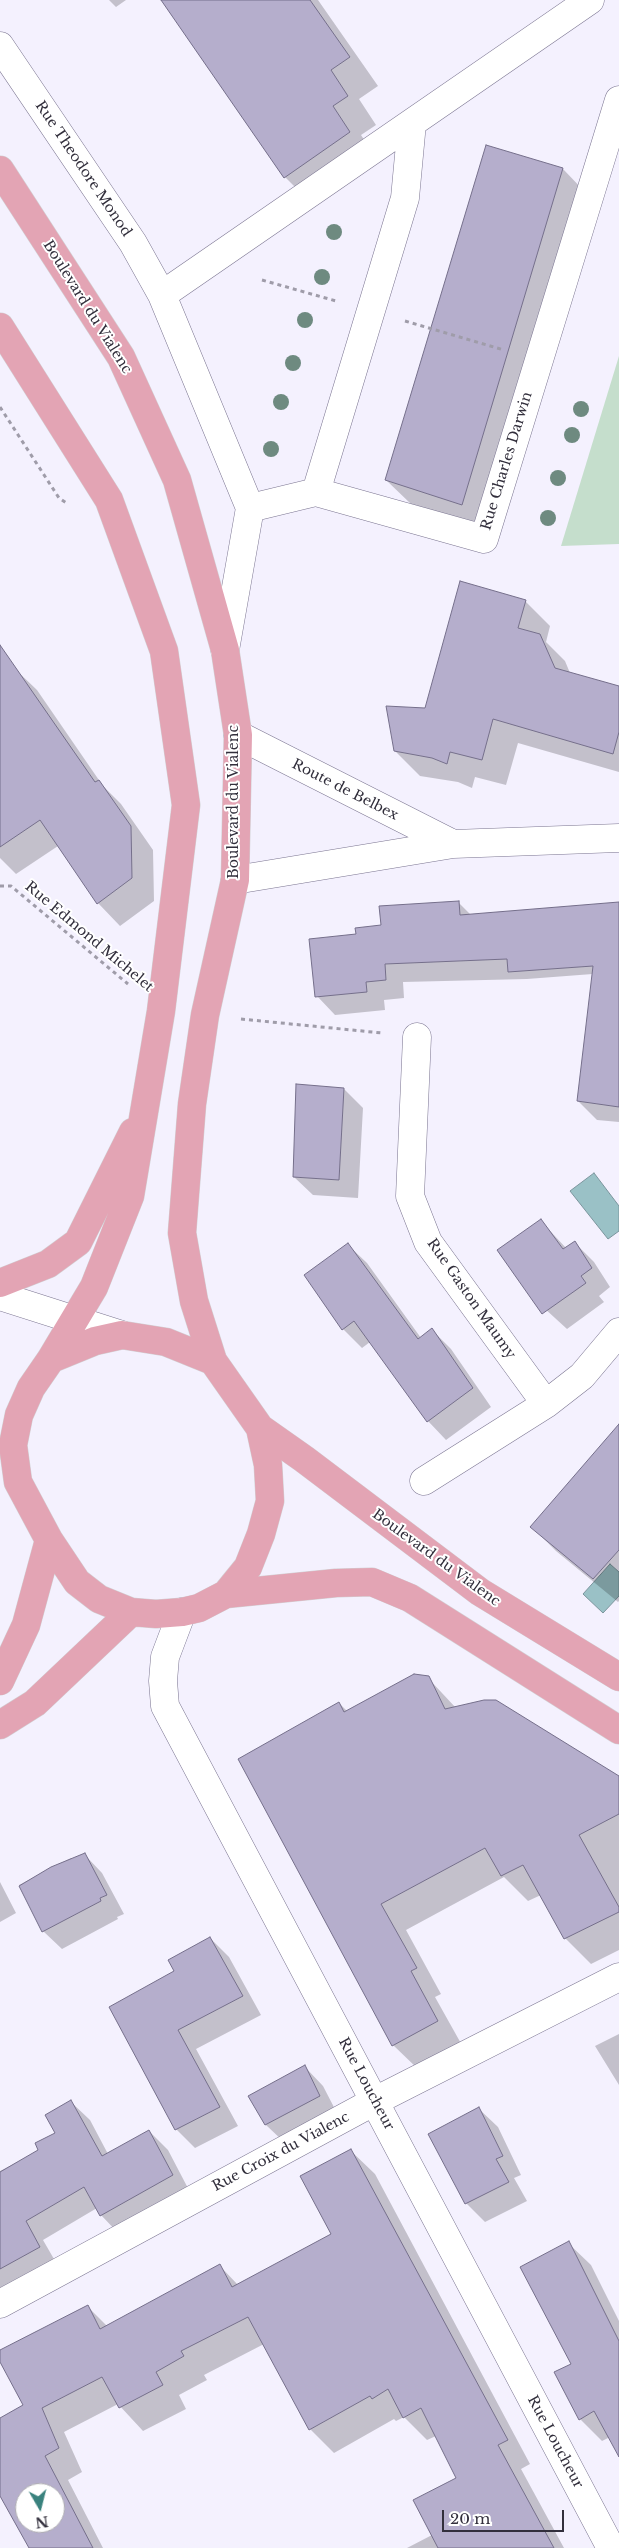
<!DOCTYPE html>
<style>
body{margin:0}
#map{position:relative;width:619px;height:2548px;overflow:hidden;background:#f4f1fe;font-family:"Libre Baskerville",serif}
canvas{display:block}
.north{position:absolute;left:15px;top:2483px;width:50px;height:50px;box-sizing:border-box;background:#fff;border:1px solid #adacb1;border-radius:50%;rotate:172deg;font-size:14px;font-weight:700;line-height:20px;text-align:center;color:#322f3c}
.north::after{content:'';display:block;margin:auto;width:18px;height:22px;background:#3a827e;clip-path:polygon(50% 0,100% 100%,50% 72%,0 100%)}
.scale{position:absolute;left:442px;top:2510px;width:122px;height:22px;box-sizing:border-box;border:2px solid #322f3c;border-top:0;padding-left:6px;font-size:15px;line-height:18px;white-space:nowrap;color:#322f3c;-webkit-text-stroke:4px #fff;paint-order:stroke}
</style>
<div id="map">
<canvas width="619" height="2548"></canvas>
<div class="north">N</div>
<div class="scale">20 m</div>
</div>
<script>
const ctx = document.querySelector('canvas').getContext('2d');
ctx.lineJoin = 'round';
function fill(path, color) {
  ctx.fillStyle = color;
  ctx.fill(path, 'evenodd');
}
function shape(rows) {
  const path = new Path2D();
  for (const r of rows) {
    path.moveTo(r[0], r[1]);
    for (let i = 2; i < r.length; i += 2) path.lineTo(r[i], r[i + 1]);
  }
  return path;
}
function stroke(path, color, width, dash) {
  ctx.strokeStyle = color;
  ctx.lineWidth = width;
  ctx.lineCap = dash ? 'butt' : 'round';
  ctx.setLineDash(dash || []);
  ctx.stroke(path);
}
function label(font, color, halo, rows, align = 'center') {
  ctx.font = font + ' "Libre Baskerville",serif';
  ctx.lineWidth = 4;
  ctx.setLineDash([]);
  ctx.textBaseline = 'middle';
  ctx.strokeStyle = halo;
  ctx.fillStyle = color;
  for (const [text, x, y, turn = 0] of rows) {
    ctx.save();
    ctx.translate(x, y);
    ctx.rotate((+turn || 0) * Math.PI / 180);
    ctx.textAlign = isNaN(turn) ? turn : align;
    if (halo) ctx.strokeText(text, 0, 0);
    ctx.fillText(text, 0, 0);
    ctx.restore();
  }
}
const green = shape([
 [619,356,619,544,561,546]
]);
const water = shape([
 [594,1173,619,1206,619,1231,608,1239,570,1191,594,1173],
 [610,1564,619,1572,619,1596,603,1613,583,1594,610,1564]
]);
const shadow = shape([
 [109,0,126,0,116,7],
 [163,0,318,0,378,86,359,99,376,125,361,135,378,161,314,206,285,177],
 [487,146,563,169,587,194,486,529,411,504,386,480],
 [525,601,550,626,546,642,565,661,570,673,619,687,619,772,518,743,506,785,475,777,472,788,458,782,420,776,395,751,426,709],
 [14,668,37,690,103,786,121,804,153,850,154,901,120,926,98,903,58,846,16,874,0,858,0,672],
 [459,903,472,916,619,903,619,972,527,979,403,982,404,998,384,1000,385,1010,335,1015,317,996,357,935],
 [619,1009,619,1122,597,1120,578,1101],
 [344,1089,363,1108,358,1198,313,1195,294,1177],
 [540,1220,566,1248,575,1243,594,1262,610,1287,599,1296,604,1302,567,1329,532,1297],
 [348,1245,367,1263,421,1338,432,1330,451,1349,491,1407,446,1440,428,1421,370,1342,362,1348,343,1329,305,1276],
 [619,1439,619,1601,618,1602,556,1551,532,1527],
 [428,1678,456,1708,619,1778,619,1950,591,1964,565,1938,541,1895,528,1901,504,1877,406,1930,441,1994,435,1997,463,2047,419,2070,393,2045,339,1703,348,1712],
 [84,1854,102,1873,124,1914,117,1917,118,1919,62,1949,43,1931,19,1885,71,1858,73,1861],
 [0,1882,16,1913,0,1922],
 [210,1938,229,1957,261,2015,196,2049,238,2126,195,2148,176,2129,175,1971],
 [619,2034,619,2085,595,2046],
 [305,2067,323,2086,338,2115,285,2143,266,2125,250,2096],
 [71,2102,90,2120,108,2154,149,2131,168,2150,191,2194,119,2234,101,2215,97,2208,43,2240,58,2266,0,2297,0,2171,40,2151,57,2133],
 [479,2109,498,2127,521,2175,514,2178,527,2201,485,2222,466,2203],
 [351,2151,375,2174,530,2464,521,2469,564,2548,407,2548,432,2535,458,2478,436,2436,427,2440,404,2417,396,2421,394,2419,334,2453,310,2429,264,2344,204,2375,207,2380,179,2395,186,2409,143,2431,118,2404,64,2432,82,2472,68,2480,103,2548,31,2548,0,2490,0,2419,25,2406,0,2359,0,2352,88,2307,107,2326,220,2266,238,2285,333,2235],
 [25,2493,55,2493,55,2523,25,2523],
 [568,2243,591,2265,619,2321,619,2454,610,2437,602,2441,580,2419,573,2364]
]);
const building = shape([
 [161,0,310,0,350,57,331,70,348,96,333,106,350,132,284,178,161,0],
 [486,145,563,168,462,505,385,480,486,145],
 [460,581,526,600,518,628,540,634,555,668,619,686,619,732,613,754,493,719,482,760,450,752,447,764,432,758,394,751,386,706,425,708,460,581],
 [0,645,95,782,99,780,131,826,132,878,97,904,40,820,0,847,0,645],
 [459,901,460,915,619,902,619,1107,577,1101,593,966,508,972,507,959,385,964,386,980,366,982,367,992,315,997,309,939,356,934,355,928,381,925,379,906,459,901],
 [296,1084,344,1088,339,1180,293,1177,296,1084],
 [541,1219,563,1249,575,1241,592,1268,581,1276,586,1283,542,1314,497,1250,541,1219],
 [348,1243,418,1339,432,1328,473,1388,427,1422,354,1321,342,1330,304,1275,348,1243],
 [619,1424,619,1550,593,1579,530,1527,619,1424],
 [414,1674,429,1676,445,1709,484,1700,496,1700,619,1776,619,1814,579,1835,619,1907,619,1912,564,1939,523,1865,501,1876,485,1848,381,1904,417,1968,411,1971,438,2021,392,2046,238,1759,339,1702,344,1712,414,1674],
 [85,1853,107,1895,100,1898,101,1901,42,1932,19,1886,51,1867,85,1853],
 [210,1937,243,1996,178,2030,220,2107,175,2130,109,2007,174,1971,168,1960,210,1937],
 [305,2065,320,2096,265,2125,248,2096,305,2065],
 [71,2100,102,2156,149,2130,173,2175,100,2216,84,2187,26,2221,40,2247,0,2269,0,2172,38,2150,35,2143,55,2133,45,2115,71,2100],
 [479,2107,503,2156,496,2159,509,2182,465,2204,428,2134,479,2107],
 [351,2149,508,2440,498,2445,554,2548,438,2548,413,2500,456,2478,421,2408,403,2418,388,2389,372,2399,370,2396,309,2430,248,2317,181,2351,184,2356,156,2372,163,2385,119,2408,102,2377,42,2408,59,2448,45,2456,93,2548,29,2548,0,2496,0,2418,23,2405,0,2362,0,2350,88,2305,100,2329,220,2264,232,2287,331,2234,300,2176,351,2149],
 [25,2493,55,2493,55,2523,25,2523,25,2493],
 [569,2241,619,2341,619,2457,594,2411,579,2420,554,2372,571,2364,520,2267,569,2241]
]);
const path = shape([
 [262,280,336,301],
 [405,321,504,350],
 [0,407,59,498,68,504],
 [0,886,11,886,128,984],
 [241,1019,382,1033]
]);
const minor = shape([
 [0,46,133,243,162,295,250,508],
 [162,295,590,0],
 [316,492,405,198,412,123],
 [250,508,316,492,484,539,619,100],
 [225,650,250,508],
 [238,735,453,844],
 [235,880,453,844,619,838],
 [417,1037,410,1196,428,1242,546,1404],
 [0,1296,122,1335],
 [424,1481,546,1404,582,1376,619,1332],
 [182,1612,165,1657,163,1681,165,1706,611,2548],
 [0,2304,375,2101,619,1977]
]);
const major = shape([
 [0,170,121,357,177,480,225,650,238,735,235,880,205,1015,192,1104,182,1233,194,1301,213,1361],
 [0,327,109,500,164,651,186,805,161,1011,130,1196,94,1287,51,1359,31,1388,19,1415,13,1445,18,1482,49,1540,77,1582,99,1599,131,1612,156,1614,182,1612,199,1608,226,1594,248,1567,261,1534,270,1501,268,1465,260,1428,213,1361,166,1342,122,1335,95,1341,51,1359],
 [0,1283,48,1264,78,1242,133,1132],
 [260,1428,304,1459,480,1592,619,1677],
 [226,1594,336,1583,372,1582,410,1598,619,1730],
 [0,1681,26,1625,49,1540],
 [0,1725,35,1703,131,1612]
]);
const trees = [
 [334,232],
 [322,277],
 [305,320],
 [293,363],
 [281,402],
 [581,409],
 [572,435],
 [271,449],
 [558,478],
 [548,518]
];
const streetNames = [
 ["Rue Theodore Monod",83,169,56],
 ["Boulevard du Vialenc",87,307,58],
 ["Rue Charles Darwin",507,461,-73],
 ["Route de Belbex",345,790,27],
 ["Boulevard du Vialenc",234,802,-90],
 ["Rue Edmond Michelet",89,937,40],
 ["Rue Gaston Maumy",471,1299,55],
 ["Boulevard du Vialenc",436,1558,36],
 ["Rue Loucheur",366,2084,62],
 ["Rue Croix du Vialenc",281,2152,-28],
 ["Rue Loucheur",555,2442,62]
];
fill(green, '#c5decc');
fill(water, '#9ac1c6');
stroke(water, '#7b959d', 1);
fill(shadow, '#0003');
fill(building, '#b5aecc');
stroke(building, '#756f8b', 1);
stroke(minor, '#7b7591', 29);
stroke(major, '#d2d1d4', 29);
stroke(path, '#9f9ca9', 3, [4, 4]);
stroke(minor, '#fff', 28);
stroke(major, '#e3a4b4', 28);
ctx.fillStyle = '#6e8a80';
for (const [x, y] of trees) {
  ctx.beginPath();
  ctx.arc(x, y, 8, 0, 2 * Math.PI);
  ctx.fill();
}
label('14px', '#322f3c', '#fff', streetNames);
</script>
